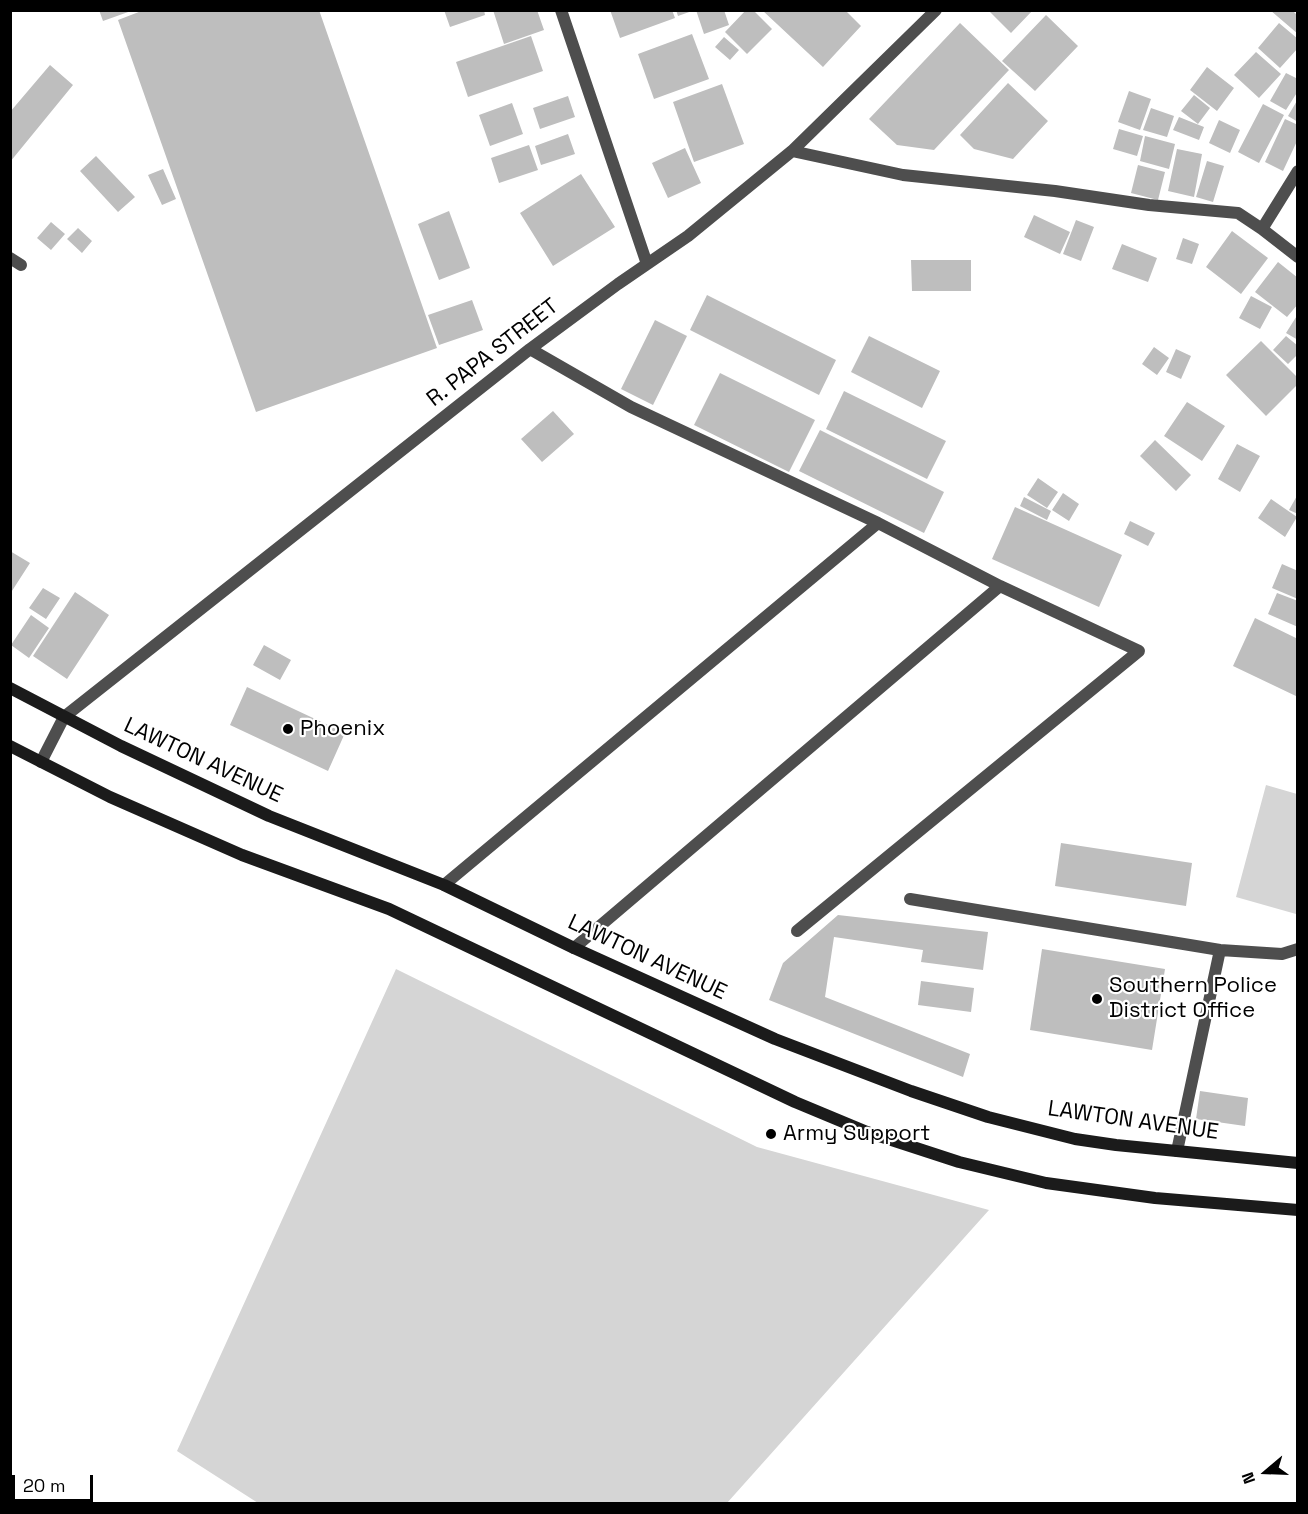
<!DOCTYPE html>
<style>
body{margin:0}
#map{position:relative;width:1308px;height:1514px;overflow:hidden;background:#fff;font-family:"Space Grotesk",sans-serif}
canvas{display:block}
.frame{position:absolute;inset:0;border:12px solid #000;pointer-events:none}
.north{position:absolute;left:1236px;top:1442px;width:60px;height:60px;-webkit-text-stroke:4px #fff;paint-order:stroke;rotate:251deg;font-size:16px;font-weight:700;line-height:24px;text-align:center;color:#000}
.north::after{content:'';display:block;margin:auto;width:21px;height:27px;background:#000;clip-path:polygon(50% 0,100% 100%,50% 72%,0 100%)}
.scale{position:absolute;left:12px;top:1475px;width:81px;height:27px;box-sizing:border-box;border:3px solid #000;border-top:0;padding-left:8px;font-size:18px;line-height:21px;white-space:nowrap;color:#000;-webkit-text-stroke:4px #fff;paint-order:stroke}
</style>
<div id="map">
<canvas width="1308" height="1514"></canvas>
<div class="frame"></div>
<div class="north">N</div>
<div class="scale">20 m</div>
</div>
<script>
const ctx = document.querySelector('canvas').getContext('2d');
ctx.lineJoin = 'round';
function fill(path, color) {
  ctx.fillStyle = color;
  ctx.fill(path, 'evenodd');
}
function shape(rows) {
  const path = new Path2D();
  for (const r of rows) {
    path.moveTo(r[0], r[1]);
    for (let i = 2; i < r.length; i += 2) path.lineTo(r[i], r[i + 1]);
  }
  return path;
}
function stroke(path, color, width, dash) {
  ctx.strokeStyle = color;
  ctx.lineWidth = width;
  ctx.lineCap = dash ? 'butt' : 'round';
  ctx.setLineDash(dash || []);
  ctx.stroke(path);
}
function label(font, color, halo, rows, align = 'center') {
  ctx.font = font + ' "Space Grotesk",sans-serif';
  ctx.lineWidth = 4.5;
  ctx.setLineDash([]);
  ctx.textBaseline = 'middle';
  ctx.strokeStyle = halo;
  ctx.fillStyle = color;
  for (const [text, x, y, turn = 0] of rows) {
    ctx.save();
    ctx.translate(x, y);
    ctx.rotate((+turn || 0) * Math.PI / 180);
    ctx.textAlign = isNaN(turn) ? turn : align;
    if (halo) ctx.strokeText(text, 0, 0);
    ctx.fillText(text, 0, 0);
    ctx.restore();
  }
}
const green = shape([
 [1266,785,1297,794,1296,914,1236,897],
 [396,969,757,1147,989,1210,727,1503,258,1503,177,1451]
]);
const building = shape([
 [99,10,131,10,131,11,103,21],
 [144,10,319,10,437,348,256,412,118,20],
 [444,10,484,10,485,15,450,27],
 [493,10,537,10,544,30,504,44],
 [610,10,672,10,675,18,620,38],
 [676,10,692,10,692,11,678,16],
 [696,10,724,10,729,25,704,34],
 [746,10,753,10,772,29,747,54,725,32],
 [762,10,845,10,861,26,823,67],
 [988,10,1033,10,1011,33],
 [1270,10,1292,10,1298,16,1298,34],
 [1046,15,1078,46,1035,91,1002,61],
 [960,23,1009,70,934,150,897,145,869,119],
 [1279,23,1298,39,1298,48,1280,68,1258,48],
 [692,34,709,79,654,99,638,54],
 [531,36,543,71,468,97,456,62],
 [724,37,739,50,730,60,715,47],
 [1256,52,1281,74,1259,98,1234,75],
 [50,65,73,85,10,162,10,112],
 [1207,67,1234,88,1217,111,1190,90],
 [1286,73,1298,79,1298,91,1286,110,1270,101],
 [1008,83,1048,121,1013,159,974,149,960,135],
 [722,84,744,144,694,162,673,102],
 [1129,91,1151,99,1140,130,1118,122],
 [1194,95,1210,108,1198,124,1181,111],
 [568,96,575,117,540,129,533,108],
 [1298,99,1298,122,1288,116],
 [512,103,523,134,490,146,479,115],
 [1263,104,1284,115,1259,163,1238,152],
 [1151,108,1174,116,1167,137,1143,130],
 [1179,117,1204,127,1199,140,1173,130],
 [1285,119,1298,125,1298,139,1283,171,1265,162],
 [1219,120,1240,130,1230,153,1209,143],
 [1119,129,1143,136,1137,156,1113,149],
 [568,134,575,154,541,165,535,146],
 [1145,136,1175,144,1169,169,1140,161],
 [529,145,538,170,499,183,491,158],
 [685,148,701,183,668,198,652,163],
 [1177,149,1202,154,1194,197,1168,191],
 [96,156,135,197,118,212,80,171],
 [1207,161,1224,166,1213,202,1196,197],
 [1138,165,1165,172,1158,200,1131,193],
 [163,169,176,199,162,205,148,175],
 [581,174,615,227,553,266,520,213],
 [449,211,470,268,439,280,418,224],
 [1034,215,1070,232,1060,254,1024,237],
 [1076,220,1094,227,1081,261,1063,254],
 [51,222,65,234,51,250,37,238],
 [78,228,92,241,82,253,67,239],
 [1232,231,1268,258,1241,294,1206,267],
 [1183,238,1199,244,1192,264,1176,259],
 [1122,244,1157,258,1148,282,1112,269],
 [911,260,971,260,971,291,912,291],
 [1278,262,1298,278,1298,304,1287,317,1255,292],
 [707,295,836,360,819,395,690,330],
 [1251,296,1272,307,1260,329,1239,318],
 [472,300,483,330,439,345,428,315],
 [1298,314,1298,340,1286,333],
 [655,320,687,336,653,405,621,389],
 [869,336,940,371,922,408,851,372],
 [1286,336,1298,346,1298,354,1288,364,1273,350],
 [1261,341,1298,378,1298,384,1266,416,1226,375],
 [1154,347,1169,358,1157,375,1142,364],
 [1176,349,1191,356,1181,379,1166,372],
 [720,373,815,420,789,472,694,425],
 [844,391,946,441,927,479,826,429],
 [1187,402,1225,426,1202,461,1164,436],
 [553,411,574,434,542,462,521,439],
 [820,430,944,492,924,533,799,471],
 [1155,440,1191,475,1176,491,1140,456],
 [1237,444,1260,456,1240,492,1218,479],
 [1038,478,1058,492,1047,508,1027,495],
 [1063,493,1079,504,1069,521,1052,510],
 [1298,494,1298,514,1289,510],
 [1024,497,1051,511,1047,520,1020,506],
 [1271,499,1297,517,1285,537,1258,518],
 [1015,507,1122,555,1099,607,992,559],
 [1130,521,1155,533,1148,546,1124,534],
 [10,551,30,563,10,594],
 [1282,564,1298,571,1298,599,1272,588],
 [43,588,60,598,46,619,29,608],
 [75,592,109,615,67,679,33,656],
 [1277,593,1298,601,1298,627,1268,614],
 [31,615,49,628,29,658,11,645],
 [1255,618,1298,639,1298,697,1233,666],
 [264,645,291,660,280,680,253,665],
 [247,687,345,733,328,771,230,725],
 [1061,843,1192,863,1186,906,1055,886],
 [838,915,988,932,983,970,921,962,923,950,834,937,825,997,970,1054,963,1077,769,1000,783,963],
 [1042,949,1165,969,1152,1050,1030,1030],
 [921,981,974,988,971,1012,918,1005],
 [1200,1091,1248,1098,1245,1126,1196,1119]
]);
const street = shape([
 [561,10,647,264],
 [792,151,903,175,1055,191,1149,205,1238,213,1262,229,1298,257],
 [1262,229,1298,171],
 [10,258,21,265],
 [530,349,631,407,878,523,1000,586,1139,651,797,931],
 [41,762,64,717,530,349,618,284,688,236,792,151,936,10],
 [444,885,878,523],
 [910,899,1220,950,1282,954,1298,949],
 [574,948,1000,586],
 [1177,1151,1220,950]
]);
const secondary = shape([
 [10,688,121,746,269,816,444,885,574,948,775,1039,911,1091,988,1117,1075,1139,1116,1145,1298,1163],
 [10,746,110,797,242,855,389,909,795,1102,867,1132,959,1162,1046,1183,1155,1198,1298,1210]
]);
const markers = [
 [288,729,6,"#000"],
 [1097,999,6,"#000"],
 [771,1134,6,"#000"]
];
const streetNames = [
 ["R. PAPA STREET",493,353,-38],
 ["LAWTON AVENUE",203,761,25],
 ["LAWTON AVENUE",647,958,25],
 ["LAWTON AVENUE",1133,1121,8]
];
const poiNames = [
 ["Phoenix",300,729],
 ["Southern Police",1109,986],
 ["District Office",1109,1011],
 ["Army Support",783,1134]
];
fill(green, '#d5d5d5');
fill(building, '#bebebe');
stroke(street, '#4e4e4e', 12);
stroke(secondary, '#1b1b1b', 12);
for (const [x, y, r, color] of markers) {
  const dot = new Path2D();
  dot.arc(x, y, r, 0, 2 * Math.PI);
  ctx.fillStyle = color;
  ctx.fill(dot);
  stroke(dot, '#fff', 2);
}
label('22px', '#000', '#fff', streetNames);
label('22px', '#000', '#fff', poiNames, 'left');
</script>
